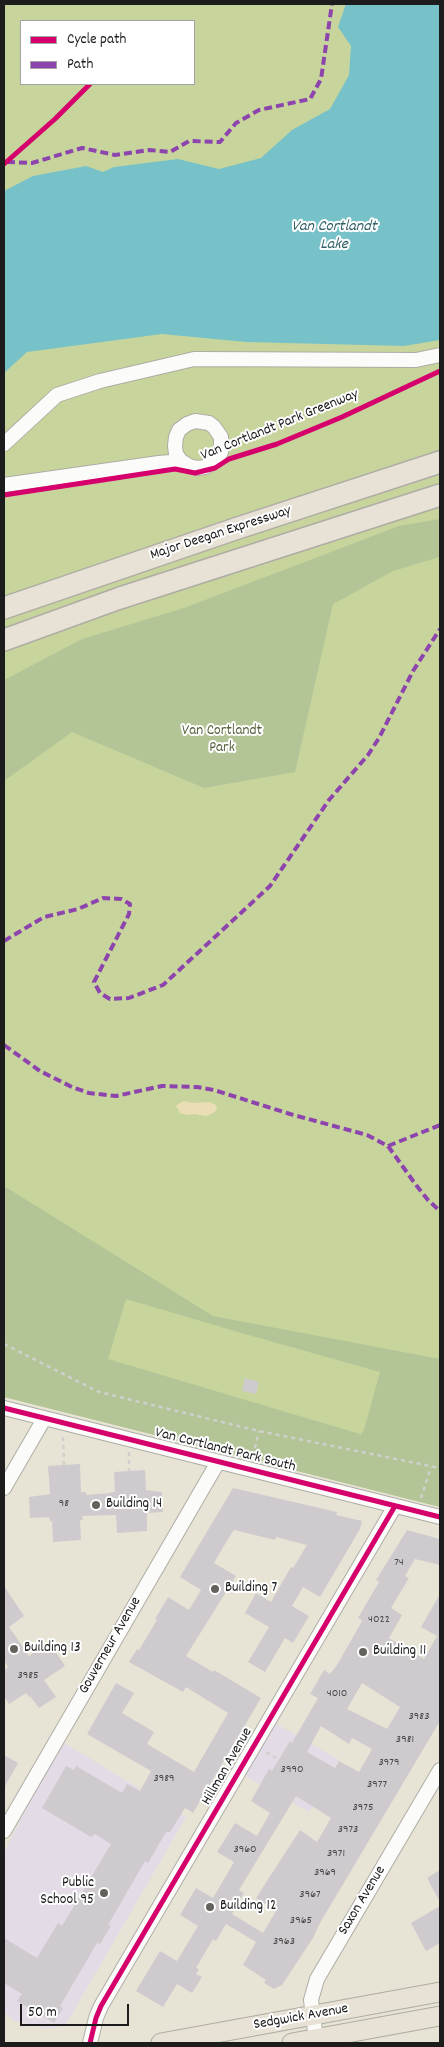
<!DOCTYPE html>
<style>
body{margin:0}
#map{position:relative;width:444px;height:2047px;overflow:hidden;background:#e7e4d6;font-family:Dekko,sans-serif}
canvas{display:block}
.frame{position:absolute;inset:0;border:5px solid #1c1c1c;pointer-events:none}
.legend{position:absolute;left:20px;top:20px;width:175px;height:65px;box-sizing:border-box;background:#fff;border:1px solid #a4a4a4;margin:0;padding:6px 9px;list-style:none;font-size:15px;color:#1c1c1c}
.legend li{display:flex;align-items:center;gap:10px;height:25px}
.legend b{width:25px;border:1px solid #a4a4a4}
.scale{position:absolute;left:20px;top:2004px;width:109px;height:22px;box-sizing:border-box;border:2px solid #1c1c1c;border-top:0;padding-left:6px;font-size:15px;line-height:18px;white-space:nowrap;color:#1c1c1c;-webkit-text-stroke:4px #fff;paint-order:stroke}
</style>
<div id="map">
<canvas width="444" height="2047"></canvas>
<div class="frame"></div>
<ul class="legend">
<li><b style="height:6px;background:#d6006c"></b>Cycle path</li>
<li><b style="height:6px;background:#8e44ad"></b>Path</li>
</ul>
<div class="scale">50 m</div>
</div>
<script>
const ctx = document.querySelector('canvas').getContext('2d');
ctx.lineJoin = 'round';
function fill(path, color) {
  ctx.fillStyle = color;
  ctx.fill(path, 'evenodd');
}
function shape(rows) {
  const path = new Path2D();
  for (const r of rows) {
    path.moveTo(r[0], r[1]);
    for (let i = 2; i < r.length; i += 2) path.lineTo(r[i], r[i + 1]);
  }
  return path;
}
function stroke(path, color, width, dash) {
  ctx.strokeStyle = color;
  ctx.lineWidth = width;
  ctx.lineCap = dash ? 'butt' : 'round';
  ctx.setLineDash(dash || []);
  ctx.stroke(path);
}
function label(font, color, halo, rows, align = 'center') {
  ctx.font = font + ' Dekko,sans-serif';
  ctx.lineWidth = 4;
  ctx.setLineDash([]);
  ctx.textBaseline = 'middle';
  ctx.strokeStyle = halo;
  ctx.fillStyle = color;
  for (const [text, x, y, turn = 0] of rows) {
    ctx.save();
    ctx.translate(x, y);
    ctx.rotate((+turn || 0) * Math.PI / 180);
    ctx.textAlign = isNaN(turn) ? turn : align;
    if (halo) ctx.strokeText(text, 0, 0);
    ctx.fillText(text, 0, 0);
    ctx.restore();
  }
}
const built = shape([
 [273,1722,339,1760,309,1812,243,1775],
 [63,1742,186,1817,65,2026,46,2029,15,2021,4,2013,4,1853,47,1765]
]);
const green = shape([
 [4,4,440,4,440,1507,4,1397],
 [21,21,194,21,194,84,21,84]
]);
const forest = shape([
 [440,519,440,557,393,571,333,604,295,772,204,788,72,732,4,781,4,680,82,639,184,608,399,526],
 [4,1186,213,1316,440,1359,440,1507,4,1397],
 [126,1299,245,1334,380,1372,364,1430,359,1437,360,1434,108,1359]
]);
const sand = shape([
 [183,1101,193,1103,209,1102,216,1105,217,1109,213,1113,206,1116,195,1114,187,1115,180,1113,176,1106]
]);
const water = shape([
 [346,4,440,4,440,340,404,346,246,342,162,334,27,352,4,373,4,191,33,176,86,166,103,172,114,167,178,159,219,169,261,158,292,130,330,109,349,75,351,46,338,27]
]);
const building = shape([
 [245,1378,259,1382,256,1394,242,1391],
 [80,1464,81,1492,86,1492,86,1495,111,1493,111,1492,115,1492,114,1472,145,1470,146,1490,162,1492,163,1512,147,1513,147,1531,117,1533,116,1515,82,1516,83,1520,80,1520,81,1540,53,1542,52,1521,50,1521,49,1517,30,1518,29,1497,50,1494,48,1466],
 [233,1488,337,1512,336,1515,362,1521,360,1529,320,1597,303,1587,292,1606,309,1616,293,1643,285,1638,265,1672,248,1662,269,1627,245,1613,256,1593,271,1602,291,1567,293,1568,307,1545,276,1537,275,1540,234,1530,225,1544,214,1563,236,1576,186,1656,213,1672,214,1670,261,1698,193,1813,185,1808,170,1832,166,1832,148,1863,145,1861,108,1925,111,1926,100,1944,97,1943,60,2006,63,2008,54,2023,17,2001,22,1994,4,1983,4,1938,37,1958,58,1923,62,1926,111,1844,95,1834,91,1837,42,1808,66,1766,74,1770,76,1766,122,1793,127,1784,140,1791,151,1771,87,1734,116,1683,134,1693,122,1713,154,1732,147,1744,194,1772,228,1713,186,1687,183,1692,129,1662,137,1649,139,1650,157,1620,155,1619,168,1597,189,1610,201,1590,180,1577],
 [407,1530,440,1539,440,1565,415,1559,405,1576,409,1578,391,1608,402,1615,389,1638,424,1659,437,1636,421,1627,440,1594,440,1721,320,1923,313,1938,282,1985,274,1989,264,1983,266,1980,243,1965,256,1942,226,1924,216,1941,213,1939,196,1968,199,1969,196,1974,202,1977,192,1993,177,1984,163,2007,136,1991,160,1951,177,1961,198,1926,180,1915,196,1888,213,1898,234,1862,217,1852,235,1823,257,1836,270,1813,251,1801,269,1769,272,1771,290,1741,292,1743,318,1698,310,1694,324,1670,330,1674,337,1665,361,1623,362,1620,358,1618,379,1582,376,1580],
 [362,1683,400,1707,387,1729,347,1709],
 [321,1726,349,1744,352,1738,372,1749,359,1772,339,1761,335,1768,307,1752],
 [296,1796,331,1818,317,1842,300,1830,256,1898,276,1911,263,1933,232,1914,244,1893,239,1890],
 [4,1586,24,1616,9,1627,29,1656,49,1642,65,1666,44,1680,56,1697,39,1708,30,1696,29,1697,26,1693,9,1704,4,1696,4,1671,8,1667,4,1660],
 [4,1755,18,1763,4,1788],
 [440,1870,440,1902,427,1878],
 [440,1906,440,1943,426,1951,411,1923]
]);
const path = shape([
 [4,1344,99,1392,259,1431,440,1468],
 [63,1437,64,1465],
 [129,1452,129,1471],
 [253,1456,259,1431],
 [421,1498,431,1467],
 [266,1752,279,1760]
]);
const minor = shape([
 [4,444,57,395,100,381,194,359,416,360,440,355],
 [4,485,159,463,181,461,189,466,197,468,205,467,217,459,221,452,221,437,214,427,209,423,195,421,187,424,179,430,176,437,175,446,176,454,181,461],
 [4,1408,440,1517],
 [4,1488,44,1419],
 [4,1831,218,1462],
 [316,2039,311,2000,317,1979,440,1770],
 [90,2043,96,2018,101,2006,395,1506]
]);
const major = shape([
 [161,2043,440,1992],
 [292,2043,440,2016]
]);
const highway = shape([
 [4,608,235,529,440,462],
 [4,640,120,598,440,495]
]);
const quiet = shape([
 [7,162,32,163,82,148,115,155,149,150,170,152,189,141,220,142,236,123,259,110,310,99,321,79,332,4],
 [4,941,44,917,78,909,103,898,121,899,130,904,129,914,94,982,100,993,110,999,129,998,163,985,270,886,329,800,368,755,379,738,413,671,440,629],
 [4,1045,40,1071,72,1087,89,1093,116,1096,162,1086,197,1087,214,1090,290,1114,367,1135,388,1146,416,1185,428,1200,440,1211],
 [388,1146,440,1125]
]);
const cycleway = shape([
 [4,164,55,119,90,84],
 [4,495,175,469,195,473,215,468,229,459,277,444,342,417,440,371],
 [4,1408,440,1517],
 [90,2043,96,2018,101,2006,395,1506]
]);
const markers = [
 [96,1505,5,"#63625d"],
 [215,1589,5,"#63625d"],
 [14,1649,5,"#63625d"],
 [363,1652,5,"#63625d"],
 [104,1893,5,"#63625d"],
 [210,1907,5,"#63625d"]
];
const numberNames = [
 ["98",64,1504],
 ["74",399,1563],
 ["4022",379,1620],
 ["3985",28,1676],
 ["4010",337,1694],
 ["3983",419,1717],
 ["3981",405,1740],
 ["3979",389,1763],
 ["3990",292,1770],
 ["3989",164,1779],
 ["3977",377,1785],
 ["3975",363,1808],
 ["3973",348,1830],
 ["3960",245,1850],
 ["3971",336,1854],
 ["3969",325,1873],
 ["3967",310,1895],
 ["3965",301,1921],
 ["3963",284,1942]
];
const streetNames = [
 ["Van Cortlandt Park Greenway",280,426,-22],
 ["Major Deegan Expressway",221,534,-18],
 ["Van Cortlandt Park South",225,1451,14],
 ["Gouverneur Avenue",111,1646,-60],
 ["Hillman Avenue",228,1767,-60],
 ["Saxon Avenue",363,1901,-59],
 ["Sedgwick Avenue",301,2018,-10]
];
const parkNames = [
 ["Van Cortlandt",222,732],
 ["Park",222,749]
];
const poiNames = [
 ["Building 14",106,1505],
 ["Building 7",225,1589],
 ["Building 13",24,1649],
 ["Building 11",373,1652],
 ["Public",94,1884,"right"],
 ["School 95",94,1901,"right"],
 ["Building 12",220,1907]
];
const waterNames = [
 ["Van Cortlandt",334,228],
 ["Lake",334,246]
];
fill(built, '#e3dbe6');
fill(green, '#c7d59d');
fill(forest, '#b3c596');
fill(sand, '#ebdeb7');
fill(water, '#76c2c8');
fill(building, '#cfcace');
stroke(minor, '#aeaca4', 16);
stroke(major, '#aeaca4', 21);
stroke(highway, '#aeaca4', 24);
stroke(path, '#d0d0cc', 2.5, [4, 4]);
stroke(minor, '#fbfbf9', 14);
stroke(major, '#e8e1d5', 19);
stroke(highway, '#e8e1d5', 21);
stroke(quiet, '#8e44ad', 4, [8, 4]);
stroke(cycleway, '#d6006c', 5);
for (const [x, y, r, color] of markers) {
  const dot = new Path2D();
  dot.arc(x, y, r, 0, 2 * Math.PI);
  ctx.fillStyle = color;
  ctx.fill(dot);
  stroke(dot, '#fff', 2);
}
label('12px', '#494848', null, numberNames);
label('15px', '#1c1c1c', '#fff', streetNames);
label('15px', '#56613d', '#fff', parkNames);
label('15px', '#1c1c1c', '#fff', poiNames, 'left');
label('italic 16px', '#2f6067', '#fff', waterNames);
</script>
